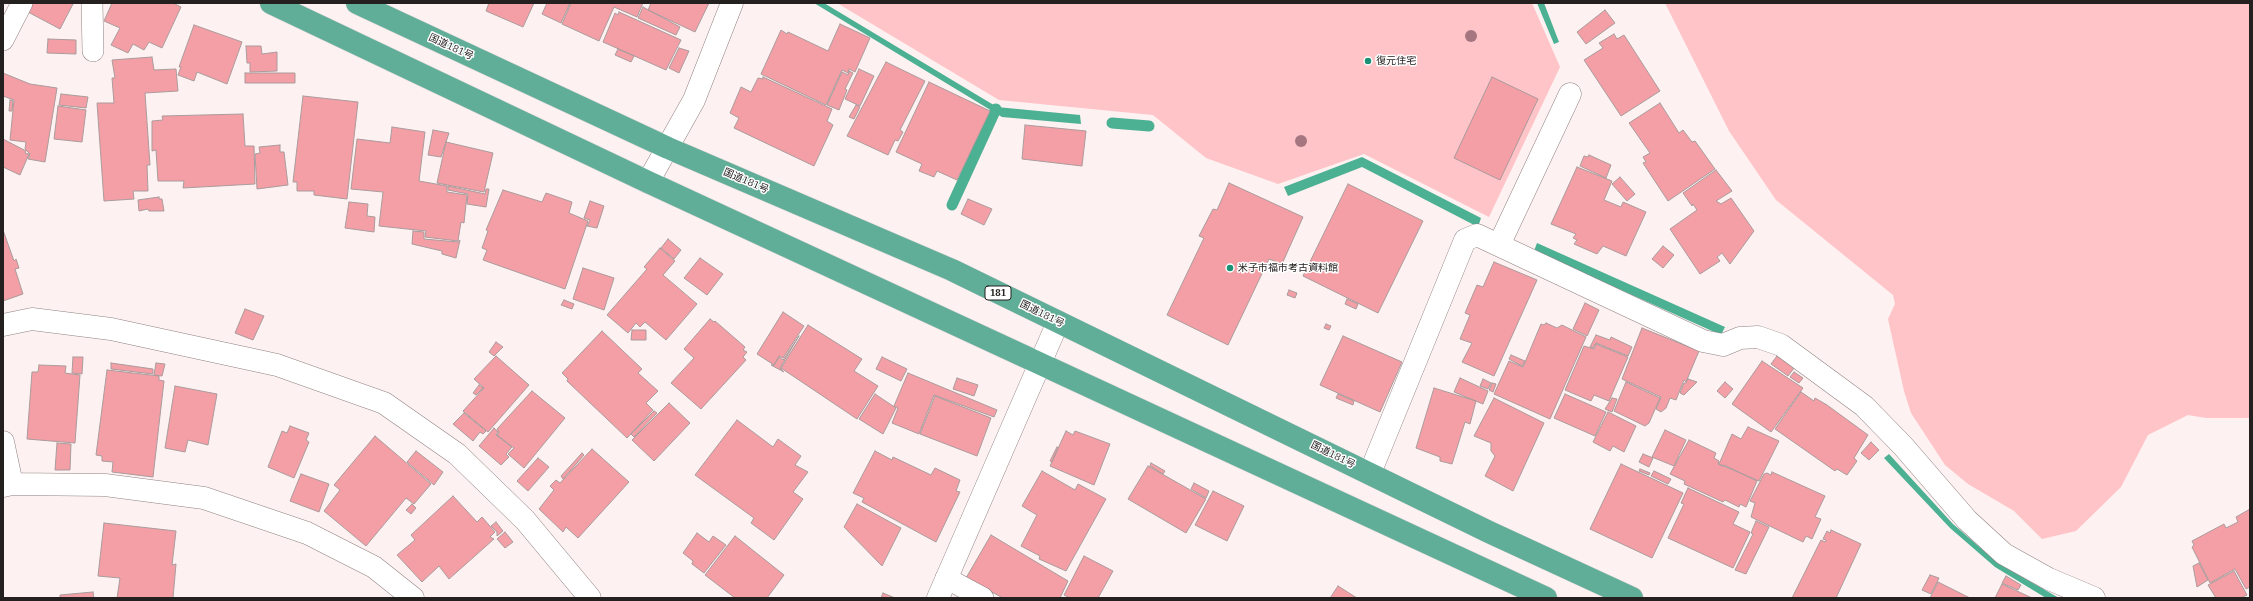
<!DOCTYPE html>
<meta charset="utf-8">
<style>
body{margin:0}
#map{position:relative;width:2253px;height:601px;overflow:hidden;background:#fef1f1;font-family:"IBM Plex Serif",serif}
canvas{display:block}
.frame{position:absolute;inset:0;border:4px solid #252020;pointer-events:none}
</style>
<div id="map">
<canvas width="2253" height="601"></canvas>
<div class="frame"></div>
</div>
<script>
const ctx = document.querySelector('canvas').getContext('2d');
ctx.lineJoin = 'round';
function fill(path, color) {
  ctx.fillStyle = color;
  ctx.fill(path, 'evenodd');
}
function shape(rows) {
  const path = new Path2D();
  for (const r of rows) {
    path.moveTo(r[0], r[1]);
    for (let i = 2; i < r.length; i += 2) path.lineTo(r[i], r[i + 1]);
  }
  return path;
}
function stroke(path, color, width, dash) {
  ctx.strokeStyle = color;
  ctx.lineWidth = width;
  ctx.lineCap = dash ? 'butt' : 'round';
  ctx.setLineDash(dash || []);
  ctx.stroke(path);
}
function label(font, color, halo, rows, align = 'center') {
  ctx.font = font + ' "IBM Plex Serif","Noto Sans JP",serif';
  ctx.lineWidth = 3;
  ctx.setLineDash([]);
  ctx.textBaseline = 'middle';
  ctx.strokeStyle = halo;
  ctx.fillStyle = color;
  for (const [text, x, y, turn = 0] of rows) {
    ctx.save();
    ctx.translate(x, y);
    ctx.rotate((+turn || 0) * Math.PI / 180);
    ctx.textAlign = isNaN(turn) ? turn : align;
    if (halo) ctx.strokeText(text, 0, 0);
    ctx.fillText(text, 0, 0);
    ctx.restore();
  }
}
const green = shape([
 [837,3,1532,3,1560,67,1489,217,1364,154,1278,184,1206,158,1153,115,999,100],
 [1665,3,2250,3,2250,418,2206,418,2188,415,2148,435,2121,487,2076,531,2042,539,2014,511,1968,484,1945,465,1911,413,1904,391,1888,319,1895,304,1893,295,1776,200,1729,131]
]);
const water = shape([
 [814,3,824,3,997,107,1080,115,1081,124,1002,117],
 [1537,3,1544,3,1559,42,1554,44],
 [1362,157,1481,218,1478,227,1362,167,1288,196,1284,187],
 [1537,243,1725,327,1721,335,1534,251],
 [1889,454,1953,524,1998,563,2059,598,2046,598,1995,567,1950,528,1884,458]
]);
const stream = shape([
 [1112,123,1149,126],
 [952,205,996,109]
]);
const building = shape([
 [33,3,71,3,73,4,60,29,28,12,33,3],
 [112,3,173,3,181,7,162,48,149,42,144,50,133,44,128,53,111,45,120,28,104,21,112,3],
 [489,3,534,3,523,27,486,11,489,3],
 [547,3,570,3,561,23,542,14,547,3],
 [571,3,643,3,637,17,614,7,599,41,562,24,571,3],
 [651,3,709,3,695,32,648,10,651,3],
 [643,7,680,27,676,35,638,18,643,7],
 [1605,10,1615,23,1586,44,1577,32,1605,10],
 [619,12,681,40,666,70,603,42,615,13,618,15,619,12],
 [840,24,870,38,855,72,849,69,848,73,842,70,826,105,761,74,781,30,787,34,788,32,828,51,840,24],
 [194,25,242,42,227,84,197,72,194,81,178,75,181,67,179,67,194,25],
 [1614,34,1617,39,1624,35,1660,91,1621,116,1584,60,1603,48,1599,43,1614,34],
 [48,39,76,40,76,54,47,53,48,39],
 [246,46,261,46,262,54,277,52,277,71,250,72,250,63,247,63,246,46],
 [679,48,689,51,679,73,669,68,679,48],
 [618,49,634,56,631,62,615,55,618,49],
 [152,57,154,70,176,69,178,91,145,93,150,165,147,165,148,191,133,191,134,199,104,201,97,103,114,103,112,78,115,78,112,60,152,57],
 [886,62,925,81,900,130,903,132,898,141,895,140,888,155,847,136,886,62],
 [859,69,874,76,860,106,845,99,859,69],
 [849,71,853,73,845,89,847,90,839,110,827,105,842,72,848,75,849,71],
 [3,73,30,84,57,88,45,162,28,159,30,154,25,149,26,142,10,140,14,100,3,96,3,73],
 [245,73,295,73,295,83,245,83,245,73],
 [763,77,832,109,827,121,833,125,814,166,734,128,739,118,730,113,741,87,751,92,758,78,763,79,763,77],
 [1492,77,1538,99,1500,180,1454,158,1492,77],
 [929,82,990,111,957,180,937,171,934,177,919,171,922,164,896,152,929,82],
 [61,94,88,97,86,108,59,105,61,94],
 [303,96,358,102,347,199,314,195,314,191,297,191,297,182,293,182,303,96],
 [10,100,13,101,12,111,9,111,10,100],
 [1660,103,1679,133,1683,130,1692,142,1695,141,1715,169,1668,201,1643,163,1646,162,1643,157,1650,153,1629,123,1660,103],
 [856,105,860,107,854,119,849,117,856,105],
 [58,106,86,110,82,142,54,139,58,106],
 [243,114,245,146,254,146,255,184,183,188,184,181,158,181,156,150,152,151,152,121,163,120,162,116,243,114],
 [1025,125,1086,131,1082,166,1022,159,1025,125],
 [392,127,425,132,419,181,447,186,447,192,467,195,464,223,461,222,458,241,425,237,426,231,379,226,383,192,351,189,357,139,390,143,392,127],
 [433,130,449,133,441,157,428,155,433,130],
 [3,139,26,151,25,153,29,154,20,175,3,167,3,139],
 [446,142,493,153,484,192,437,183,446,142],
 [280,145,280,152,284,152,288,185,257,189,255,154,260,153,259,147,280,145],
 [1589,155,1611,165,1606,178,1580,166,1584,156,1588,157,1589,155],
 [1577,167,1612,181,1604,200,1621,207,1623,202,1646,212,1626,256,1603,246,1597,254,1574,244,1577,240,1573,238,1576,234,1551,224,1577,167],
 [1716,170,1732,191,1716,201,1721,204,1731,198,1754,231,1730,264,1722,253,1717,257,1720,261,1700,274,1670,229,1697,210,1693,204,1692,206,1683,193,1716,170],
 [1620,177,1635,194,1627,201,1612,184,1620,177],
 [1229,183,1303,217,1282,264,1269,259,1228,345,1167,315,1204,238,1199,236,1213,209,1217,210,1229,183],
 [1348,184,1423,221,1378,313,1303,276,1348,184],
 [448,186,485,194,486,189,489,189,486,207,467,204,468,194,448,190,448,186],
 [503,190,542,202,546,193,572,202,569,213,588,221,565,289,483,260,487,250,482,248,488,231,486,230,503,190],
 [159,197,159,199,162,199,164,211,149,211,148,209,139,211,138,200,159,197],
 [968,199,992,209,984,225,961,214,968,199],
 [590,201,604,206,597,228,587,226,590,220,584,218,590,201],
 [349,202,368,204,367,216,375,217,374,232,345,228,349,202],
 [3,230,14,261,16,259,19,268,15,269,23,294,3,301,3,230],
 [413,231,424,232,424,239,458,242,460,240,456,258,442,254,442,251,412,244,413,231],
 [668,239,681,250,674,259,661,248,668,239],
 [1663,246,1674,255,1663,268,1652,259,1663,246],
 [660,248,675,261,663,275,697,304,666,340,645,322,640,327,636,323,628,333,607,315,647,269,644,267,660,248],
 [700,258,723,274,707,295,684,278,700,258],
 [1494,262,1537,280,1494,376,1462,362,1472,343,1460,339,1470,315,1465,313,1477,285,1483,287,1494,262],
 [583,268,614,278,604,310,573,299,583,268],
 [1289,290,1297,293,1295,298,1287,295,1289,290],
 [1347,299,1358,304,1356,309,1345,304,1347,299],
 [564,300,574,304,572,309,561,305,564,300],
 [1585,303,1599,310,1587,336,1573,329,1585,303],
 [245,309,264,316,253,340,235,333,245,309],
 [783,312,804,326,783,358,779,356,774,365,757,354,783,312],
 [710,319,714,322,715,321,745,347,743,350,747,352,743,357,746,360,701,409,671,383,694,358,684,349,710,319],
 [1546,323,1557,328,1562,325,1586,337,1550,419,1494,394,1509,361,1523,367,1541,324,1544,325,1546,323],
 [1326,324,1331,326,1329,330,1324,328,1326,324],
 [808,325,862,359,854,371,878,386,857,419,781,368,808,325],
 [1642,328,1699,351,1686,382,1684,380,1676,400,1670,398,1666,408,1661,412,1656,409,1661,397,1622,379,1642,328],
 [632,330,646,330,646,340,631,340,632,330],
 [602,331,642,369,638,373,658,391,646,403,653,410,627,438,567,381,568,379,562,373,602,331],
 [1596,335,1610,340,1611,337,1632,347,1628,356,1596,343,1593,348,1590,347,1596,335],
 [799,336,780,368,784,372,771,365,774,365,779,357,783,360,799,336],
 [1343,336,1402,362,1380,412,1320,385,1343,336],
 [496,342,503,347,494,356,489,352,496,342],
 [1596,344,1628,357,1609,401,1594,395,1591,401,1565,390,1584,346,1594,349,1596,344],
 [1511,355,1525,361,1522,366,1509,359,1511,355],
 [496,356,529,385,488,432,463,411,484,388,474,379,496,356],
 [1777,356,1794,368,1788,376,1771,364,1777,356],
 [73,357,83,357,82,374,72,373,73,357],
 [882,357,907,369,901,381,876,369,882,357],
 [1762,361,1803,388,1771,432,1732,404,1762,361],
 [111,363,153,369,153,374,111,369,111,363],
 [156,363,165,364,162,376,154,375,156,363],
 [39,365,66,366,65,373,80,375,75,443,27,439,32,372,38,372,39,365],
 [107,370,159,376,159,380,164,381,153,477,112,472,113,462,102,461,102,456,96,455,107,370],
 [1794,372,1803,378,1799,383,1790,377,1794,372],
 [908,373,997,410,994,417,934,395,919,434,892,423,898,408,894,406,908,373],
 [957,378,978,385,974,396,953,389,957,378],
 [1460,378,1488,391,1483,404,1454,392,1460,378],
 [1483,379,1491,383,1488,389,1480,386,1483,379],
 [1688,379,1697,382,1684,395,1680,393,1684,383,1686,383,1688,379],
 [1626,382,1660,398,1649,423,1645,426,1614,411,1626,382],
 [1725,382,1733,389,1725,398,1717,391,1725,382],
 [1492,383,1496,384,1493,392,1489,390,1492,383],
 [479,385,483,388,476,395,473,393,479,385],
 [175,386,217,394,208,445,188,440,185,452,165,448,175,386],
 [1434,388,1476,401,1470,424,1465,422,1452,464,1440,461,1440,457,1416,448,1434,388],
 [532,391,565,418,524,468,508,454,514,448,497,435,499,433,497,429,532,391],
 [1801,392,1814,401,1815,398,1827,405,1868,435,1854,458,1857,461,1847,475,1837,469,1835,471,1775,429,1801,392],
 [875,394,896,408,883,434,859,419,875,394],
 [1338,394,1354,401,1353,405,1336,398,1338,394],
 [1565,394,1606,412,1595,436,1554,418,1565,394],
 [935,396,991,418,977,456,920,434,935,396],
 [1494,398,1544,423,1513,491,1485,476,1495,456,1491,451,1491,443,1474,436,1494,398],
 [1612,398,1617,399,1612,412,1605,409,1612,398],
 [669,403,690,423,654,461,632,440,669,403],
 [654,411,657,413,634,437,631,434,654,411],
 [1608,412,1636,426,1624,452,1613,446,1610,451,1593,442,1608,412],
 [464,413,486,431,483,434,480,432,473,441,453,424,464,413],
 [737,420,773,447,778,439,801,456,795,465,808,472,793,492,803,499,774,540,751,523,754,518,695,475,737,420],
 [290,426,309,433,306,440,309,442,294,478,268,467,282,431,287,433,290,426],
 [1748,427,1779,441,1759,481,1719,464,1732,434,1741,439,1748,427],
 [494,428,498,432,496,435,512,447,506,454,509,457,501,465,479,446,494,428],
 [1665,430,1686,440,1674,466,1652,457,1665,430],
 [1066,431,1073,435,1075,431,1110,444,1094,485,1050,466,1066,431],
 [375,436,431,484,414,504,406,498,366,546,324,511,340,490,334,485,375,436],
 [1689,440,1716,453,1714,458,1719,461,1718,464,1722,466,1724,465,1757,481,1746,507,1740,504,1739,507,1725,500,1723,502,1684,484,1685,481,1670,474,1689,440],
 [1871,442,1879,450,1869,460,1861,453,1871,442],
 [57,443,71,444,70,470,55,470,57,443],
 [1057,447,1058,448,1052,462,1050,461,1057,447],
 [592,449,629,482,578,538,566,527,563,532,539,509,554,490,550,486,556,480,560,483,592,449],
 [416,451,443,472,434,485,407,462,416,451],
 [875,451,892,460,893,457,931,475,935,468,960,480,956,491,960,492,936,542,862,502,864,498,853,493,875,451],
 [582,453,584,455,563,479,561,476,582,453],
 [1643,454,1653,458,1649,467,1639,462,1643,454],
 [538,458,549,467,528,491,517,481,538,458],
 [1151,463,1165,471,1163,474,1150,466,1151,463],
 [1621,464,1683,493,1652,558,1590,529,1621,464],
 [1148,466,1206,499,1186,533,1128,499,1148,466],
 [1640,469,1650,473,1649,475,1639,471,1640,469],
 [1042,471,1075,490,1078,484,1106,499,1066,571,1039,559,1040,556,1021,546,1037,515,1022,506,1042,471],
 [1654,471,1671,479,1668,484,1651,476,1654,471],
 [1772,472,1825,496,1815,517,1821,519,1812,539,1806,536,1803,542,1751,517,1755,503,1750,501,1764,474,1767,473,1771,475,1772,472],
 [301,474,329,484,319,512,290,501,301,474],
 [1194,483,1209,491,1206,498,1191,489,1194,483],
 [1688,488,1739,512,1733,524,1750,532,1733,568,1668,538,1684,504,1681,503,1688,488],
 [1213,491,1244,506,1227,541,1195,525,1213,491],
 [453,496,477,522,482,517,495,532,490,537,494,539,449,579,439,566,422,582,397,555,415,540,411,535,453,496],
 [412,504,416,508,411,514,406,510,412,504],
 [857,504,901,528,882,566,844,527,857,504],
 [2250,509,2250,587,2246,589,2235,569,2210,583,2192,547,2194,545,2192,541,2224,524,2226,528,2238,522,2236,517,2250,509],
 [1756,521,1769,527,1746,574,1735,570,1753,534,1751,533,1756,521],
 [496,522,503,531,497,536,497,532,491,526,496,522],
 [104,523,176,531,172,565,176,564,173,598,117,598,120,578,98,576,104,523],
 [1831,530,1861,544,1836,598,1792,598,1821,540,1825,542,1826,540,1823,539,1827,531,1830,533,1831,530],
 [505,532,513,542,505,548,497,539,505,532],
 [697,533,709,542,713,536,726,545,704,573,692,564,693,561,683,553,697,533],
 [991,535,1068,581,1060,598,1003,598,966,578,991,535],
 [735,536,784,575,767,598,735,598,705,575,735,536],
 [1084,556,1113,571,1098,598,1070,598,1064,595,1084,556],
 [2199,563,2208,580,2197,587,2193,566,2199,563],
 [2234,571,2247,595,2241,598,2216,598,2208,585,2234,571],
 [1930,575,1939,578,1931,594,1922,590,1930,575],
 [2006,576,2021,585,2018,590,2002,583,2006,576],
 [1938,582,1970,598,1930,598,1938,582],
 [2002,584,2032,598,1995,598,2002,584],
 [1338,586,1357,598,1330,598,1338,586],
 [93,592,94,598,60,598,60,595,93,592],
 [883,593,895,598,881,598,883,593]
]);
const service = shape([
 [92,3,93,51],
 [3,40,22,3],
 [946,578,983,598]
]);
const minor = shape([
 [648,182,694,100,732,3],
 [1499,245,1570,94],
 [3,325,32,319,111,329,277,365,384,403,457,454,525,520,590,598],
 [3,442,12,484,3,486],
 [1370,473,1465,240,1477,235,1703,341,1723,345,1740,338,1758,337,1781,345,1864,406,1903,446,1967,520,2004,554,2049,579,2094,598],
 [12,484,105,485,204,498,307,533,374,567,413,598],
 [938,598,1058,322]
]);
const trunk = shape([
 [271,3,648,182,1546,598],
 [357,3,668,148,952,270,1489,532,1632,598]
]);
const trees = [
 [1471,36],
 [1301,141]
];
const markers = [
 [1368,61,4,"#1a9074"],
 [1230,268,4,"#1a9074"]
];
const shields = [
 [998,293,26]
];
const shieldNames = [
 ["181",998,293]
];
const streetNames = [
 ["国道181号",451,47,25],
 ["国道181号",746,181,23],
 ["国道181号",1042,314,26],
 ["国道181号",1333,455,26]
];
const poiNames = [
 ["復元住宅",1376,61],
 ["米子市福市考古資料館",1238,268]
];
fill(green, '#ffc4c8');
fill(water, '#4cb093');
stroke(stream, '#4cb093', 11);
fill(building, '#f49ea5');
stroke(building, '#aa9b9c', 1);
stroke(service, '#908282', 22);
stroke(minor, '#908282', 23);
stroke(trunk, '#d3d2d2', 23);
stroke(service, '#fff', 21);
stroke(minor, '#fff', 22);
stroke(trunk, '#60ae98', 22);
ctx.fillStyle = '#a5767f';
for (const [x, y] of trees) {
  ctx.beginPath();
  ctx.arc(x, y, 6, 0, 2 * Math.PI);
  ctx.fill();
}
for (const [x, y, r, color] of markers) {
  const dot = new Path2D();
  dot.arc(x, y, r, 0, 2 * Math.PI);
  ctx.fillStyle = color;
  ctx.fill(dot);
  stroke(dot, '#fff', 1.5);
}
for (const [x, y, w] of shields) {
  const box = new Path2D();
  box.roundRect(x - w / 2, y - 7, w, 14, 3);
  ctx.fillStyle = '#fff';
  ctx.fill(box);
  stroke(box, '#252020', 1);
}
label('bold 9px', '#252020', null, shieldNames);
label('10px', '#252020', '#fff', streetNames);
label('10px', '#252020', '#fff', poiNames, 'left');
</script>
